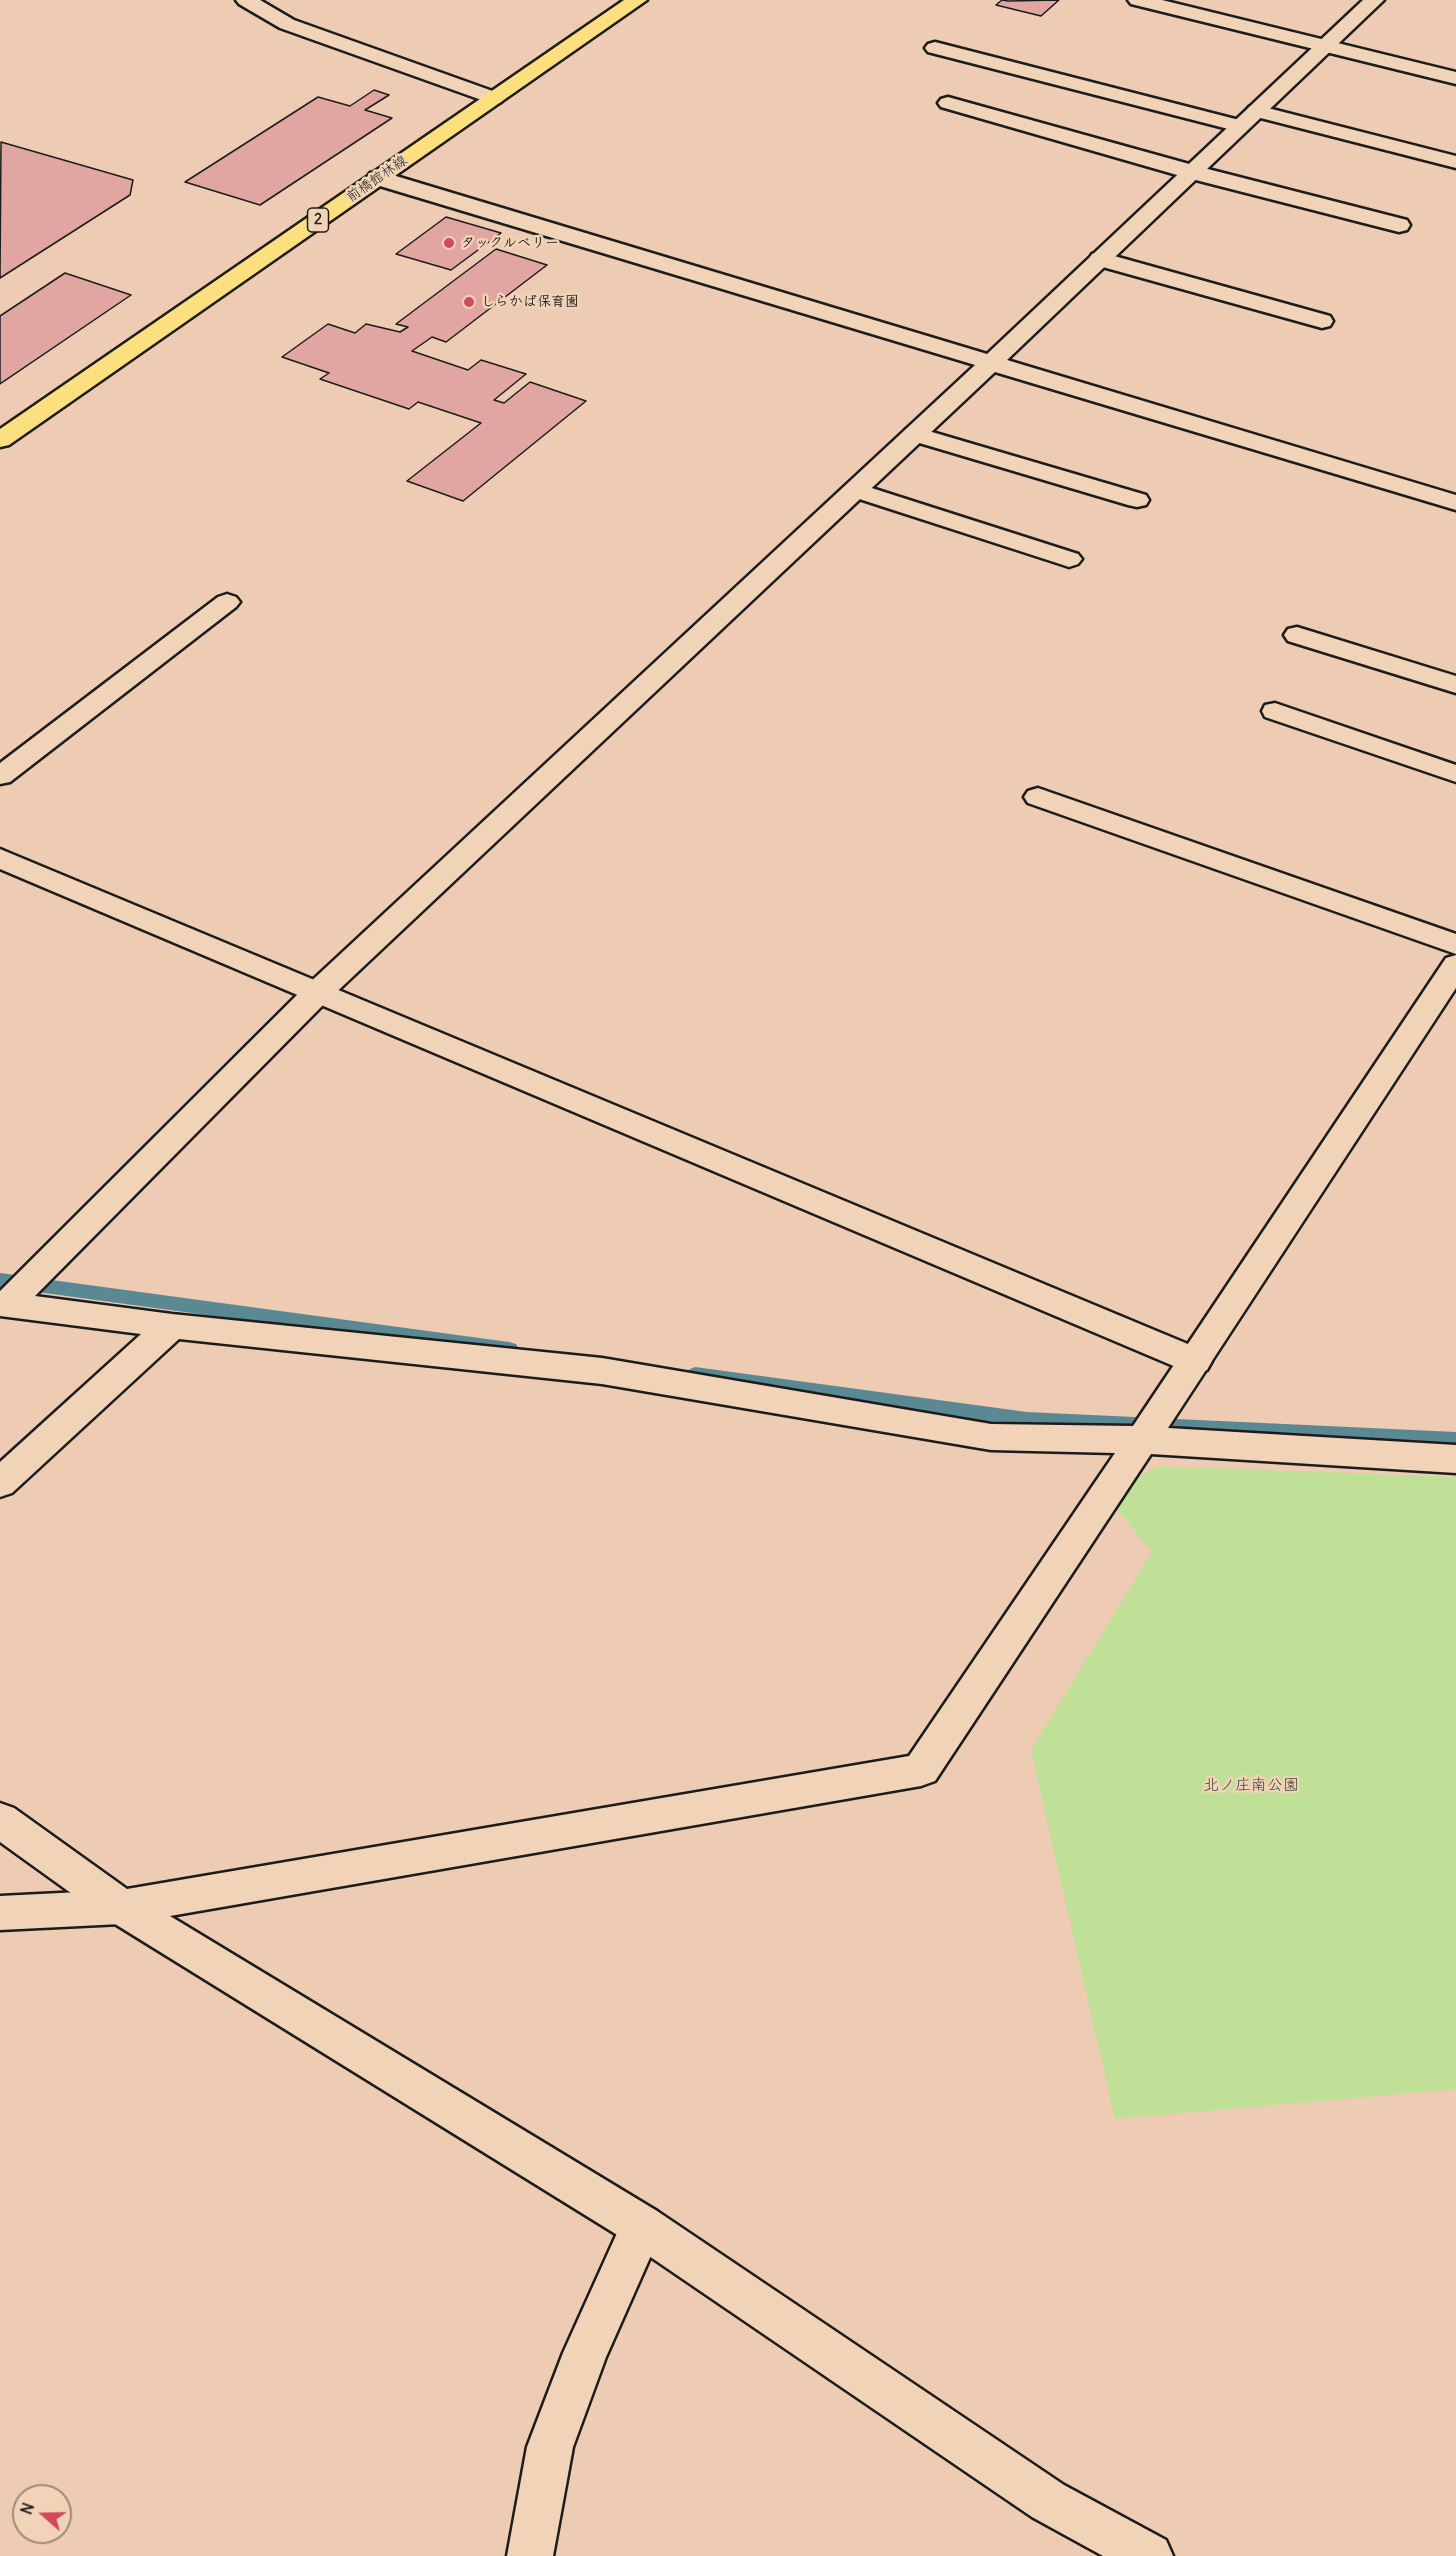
<!DOCTYPE html>
<meta charset="utf-8">
<style>
body{margin:0}
#map{position:relative;width:1456px;height:2556px;overflow:hidden;background:#eecbb3;font-family:Delius,sans-serif}
canvas{display:block}
.north{position:absolute;left:12px;top:2484px;width:60px;height:60px;box-sizing:border-box;background:#f1d4b7;border:2px solid #9c8a79;border-radius:50%;rotate:290deg;font-size:16px;font-weight:700;line-height:24px;text-align:center;color:#1c1c1c}
.north::after{content:'';display:block;margin:auto;width:21px;height:27px;background:#d1495b;clip-path:polygon(50% 0,100% 100%,50% 72%,0 100%)}
</style>
<div id="map">
<canvas width="1456" height="2556"></canvas>
<div class="north">N</div>
</div>
<script>
const ctx = document.querySelector('canvas').getContext('2d');
ctx.lineJoin = 'round';
function fill(path, color) {
  ctx.fillStyle = color;
  ctx.fill(path, 'evenodd');
}
function shape(rows) {
  const path = new Path2D();
  for (const r of rows) {
    path.moveTo(r[0], r[1]);
    for (let i = 2; i < r.length; i += 2) path.lineTo(r[i], r[i + 1]);
  }
  return path;
}
function stroke(path, color, width, dash) {
  ctx.strokeStyle = color;
  ctx.lineWidth = width;
  ctx.lineCap = dash ? 'butt' : 'round';
  ctx.setLineDash(dash || []);
  ctx.stroke(path);
}
function label(font, color, halo, rows, align = 'center') {
  ctx.font = font + ' Delius,"Klee One",sans-serif';
  ctx.lineWidth = 5;
  ctx.setLineDash([]);
  ctx.textBaseline = 'middle';
  ctx.strokeStyle = halo;
  ctx.fillStyle = color;
  for (const [text, x, y, turn = 0] of rows) {
    ctx.save();
    ctx.translate(x, y);
    ctx.rotate((+turn || 0) * Math.PI / 180);
    ctx.textAlign = isNaN(turn) ? turn : align;
    if (halo) ctx.strokeText(text, 0, 0);
    ctx.fillText(text, 0, 0);
    ctx.restore();
  }
}
const green = shape([
 [1157,1466,1456,1477,1456,2089,1115,2119,1031,1750,1152,1552,1116,1508,1134,1480]
]);
const stream = shape([
 [0,1273,509,1342,516,1344,519,1349,516,1354,509,1356,0,1287,0,1273],
 [695,1367,1027,1412,1456,1432,1456,1448,1027,1428,695,1383,688,1380,685,1375,688,1370,695,1367]
]);
const building = shape([
 [1002,0,1008,1,1059,0,1041,16,996,5,1002,0],
 [374,90,389,95,365,110,392,118,260,205,185,182,318,97,350,106,374,90],
 [1,142,133,180,130,195,0,278,1,142],
 [446,217,501,233,451,270,396,254,446,217],
 [496,249,547,265,446,342,432,337,412,351,468,370,481,360,526,374,494,400,504,403,530,382,586,401,463,501,407,481,481,423,418,402,409,409,320,379,329,373,282,357,328,324,355,333,366,324,400,332,408,327,396,324,496,249],
 [65,273,131,295,0,384,0,316,65,273]
]);
const service = shape([
 [236,0,260,0,294,20,501,94,504,98,501,102,494,104,487,102,280,28,239,4,236,0],
 [1128,0,1162,0,1456,72,1456,84,1131,4,1128,0],
 [935,42,1247,122,1250,126,1247,130,1240,132,928,52,925,48,928,44,935,42],
 [948,97,1200,167,1407,220,1410,225,1407,230,1399,232,1184,177,941,107,938,103,941,99,948,97],
 [1256,105,1456,156,1456,168,1249,115,1246,111,1249,107,1256,105],
 [1100,252,1330,316,1333,321,1330,326,1322,328,1092,264,1089,259,1092,254,1100,252],
 [915,427,1146,495,1149,500,1146,505,1137,507,1128,505,906,439,903,434,906,429,915,427],
 [856,483,1078,554,1082,559,1078,564,1069,567,1060,564,847,495,844,490,847,485,856,483],
 [1297,627,1456,676,1456,693,1288,641,1284,635,1288,629,1297,627],
 [1275,703,1456,765,1456,782,1265,717,1262,711,1265,705,1275,703],
 [1038,788,1456,934,1456,954,1028,803,1024,797,1028,791,1038,788],
 [0,849,1207,1352,1212,1361,1207,1370,1195,1374,1183,1370,0,869,0,849],
 [121,1890,135,1895,141,1907,135,1919,121,1924,0,1930,0,1896,121,1890],
 [642,2205,657,2211,664,2226,606,2357,573,2447,553,2556,507,2556,527,2447,563,2353,627,2211,642,2205]
]);
const minor = shape([
 [1363,0,1384,0,1007,360,1456,495,1456,510,995,372,328,1000,35,1296,172,1314,602,1358,991,1424,1133,1426,1446,958,1456,955,1456,988,1168,1428,1456,1445,1456,1473,1151,1454,935,1781,921,1786,170,1916,657,2211,1064,2485,1166,2540,1173,2556,1103,2556,1032,2517,627,2241,107,1919,0,1842,0,1803,14,1808,127,1889,909,1756,1115,1453,991,1450,602,1384,179,1339,12,1493,0,1497,0,1462,141,1334,0,1316,0,1291,306,986,975,365,370,183,367,178,370,173,378,172,386,173,987,354,1363,0],
 [227,594,236,597,240,602,236,607,10,782,0,784,0,763,218,597,227,594]
]);
const primary = shape([
 [624,0,647,0,9,445,0,447,0,429,624,0]
]);
const markers = [
 [449,243,6,"#d1495b"],
 [469,302,6,"#d1495b"]
];
const farStreetnames = [
 ["前橋館林線",377,179,-35]
];
const farPoinames = [
 ["タックルベリー",461,243],
 ["しらかば保育園",481,302]
];
const shields = [
 [318,220,21]
];
const shieldNames = [
 ["2",318,220]
];
const parkNames = [
 ["北ノ庄南公園",1251,1785]
];
fill(green, '#c0df97');
fill(stream, '#5b8993');
fill(building, '#e1a6a2');
stroke(building, '#1c1c1c', 1.5);
stroke(service, '#1c1c1c', 5);
stroke(minor, '#1c1c1c', 5);
stroke(primary, '#1c1c1c', 5);
fill(service, '#f1d4b7');
fill(minor, '#f1d4b7');
fill(primary, '#fce080');
for (const [x, y, r, color] of markers) {
  const dot = new Path2D();
  dot.arc(x, y, r, 0, 2 * Math.PI);
  ctx.fillStyle = color;
  ctx.fill(dot);
  stroke(dot, '#f1d4b7', 2);
}
label('14px', '#1c1c1c', '#f1d4b7', farStreetnames);
label('bold 14px', '#1c1c1c', '#f1d4b7', farPoinames, 'left');
for (const [x, y, w] of shields) {
  const box = new Path2D();
  box.roundRect(x - w / 2, y - 12, w, 24, 4.5);
  ctx.fillStyle = '#f1d4b7';
  ctx.fill(box);
  stroke(box, '#1c1c1c', 1.5);
}
label('bold 15px', '#1c1c1c', null, shieldNames);
label('16px', '#3d4335', '#f1d4b7', parkNames);
</script>
